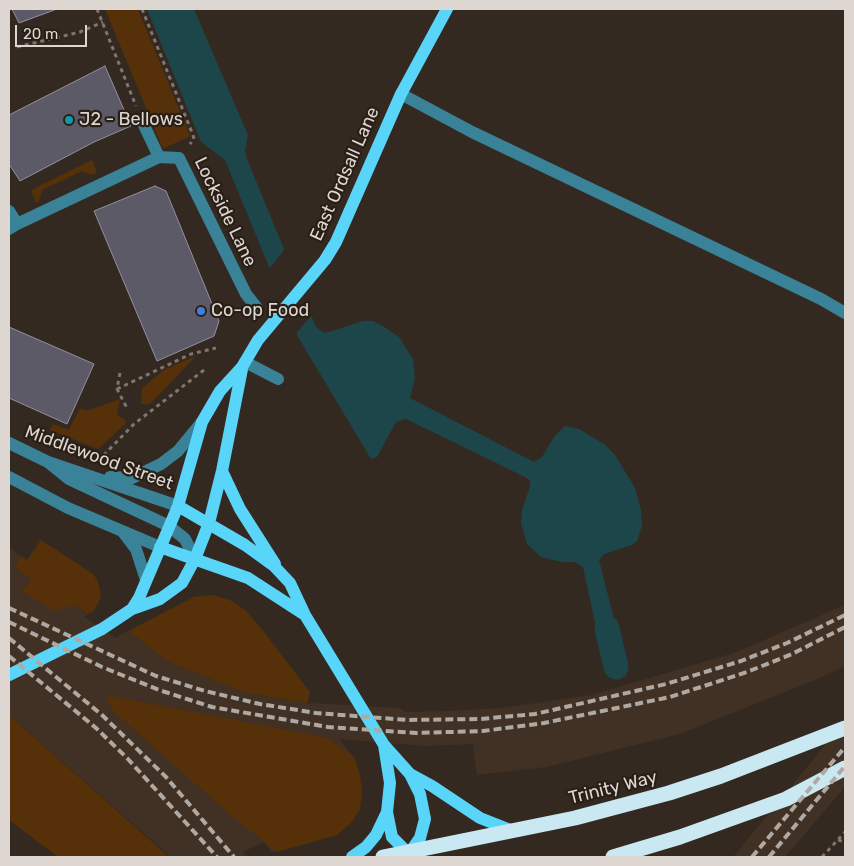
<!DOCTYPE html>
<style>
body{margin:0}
#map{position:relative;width:854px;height:866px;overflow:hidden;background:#342921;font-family:Rubik,sans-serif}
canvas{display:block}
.frame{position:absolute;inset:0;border:10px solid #ddd6d1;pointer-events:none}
.scale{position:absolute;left:15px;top:25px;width:72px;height:22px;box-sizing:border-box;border:2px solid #ddd6d1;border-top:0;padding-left:6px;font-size:15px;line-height:18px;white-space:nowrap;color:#ddd6d1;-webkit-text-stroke:4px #2a1f17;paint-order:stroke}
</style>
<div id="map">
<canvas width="854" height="866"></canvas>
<div class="frame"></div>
<div class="scale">20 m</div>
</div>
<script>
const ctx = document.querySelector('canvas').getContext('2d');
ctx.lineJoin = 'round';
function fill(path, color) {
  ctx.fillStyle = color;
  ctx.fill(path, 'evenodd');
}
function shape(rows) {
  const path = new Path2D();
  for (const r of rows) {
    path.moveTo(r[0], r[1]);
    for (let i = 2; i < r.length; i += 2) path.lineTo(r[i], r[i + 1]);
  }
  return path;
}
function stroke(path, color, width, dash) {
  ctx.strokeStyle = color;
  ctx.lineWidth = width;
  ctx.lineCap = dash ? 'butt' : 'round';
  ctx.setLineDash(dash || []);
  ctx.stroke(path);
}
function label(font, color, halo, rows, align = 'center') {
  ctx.font = font + ' Rubik,sans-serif';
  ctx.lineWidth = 4.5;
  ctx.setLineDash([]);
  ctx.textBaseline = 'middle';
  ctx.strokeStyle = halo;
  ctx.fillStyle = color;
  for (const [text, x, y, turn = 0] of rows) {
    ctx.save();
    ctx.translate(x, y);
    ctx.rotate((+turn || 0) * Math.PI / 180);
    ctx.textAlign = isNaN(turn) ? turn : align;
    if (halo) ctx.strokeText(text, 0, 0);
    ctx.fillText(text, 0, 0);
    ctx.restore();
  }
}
const built = shape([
 [9,547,21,556,15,567,31,579,22,591,75,605,88,614,84,617,115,638,128,631,169,662,246,693,307,703,400,708,405,712,449,711,501,708,592,695,737,652,845,605,845,666,815,680,680,734,546,767,477,775,473,744,424,746,339,739,352,755,289,848,271,852,264,842,243,852,246,857,171,857,9,715],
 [845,721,845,787,785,857,733,857]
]);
const green = shape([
 [105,9,138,9,190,136,163,149],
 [92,160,97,172,92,175,82,171,42,190,39,201,36,203,31,190],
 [197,355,150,404,141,404,142,388,164,370],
 [120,399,117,414,127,422,98,449,50,430,53,424,69,430,80,408,86,411],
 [41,540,93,574,98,581,101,597,94,611,88,614,75,605,54,611,22,591,31,579,15,567,21,556,27,560],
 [213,595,232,601,245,610,261,628,310,692,307,703,246,693,169,662,128,631,194,597],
 [106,695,327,738,354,757,360,774,362,793,360,809,352,822,337,835,277,852,234,818,112,710],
 [9,715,167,855,171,857,58,857,9,820]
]);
const water = shape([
 [147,9,194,9,248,135,245,151,247,159,316,327,324,333,329,332,363,321,373,321,383,326,399,337,413,359,415,379,410,398,534,462,542,457,554,437,565,426,579,429,604,444,615,455,635,488,641,510,642,526,637,541,632,545,604,554,599,560,626,666,615,662,605,669,583,567,575,562,562,562,541,557,527,544,521,524,522,510,530,487,530,481,525,477,406,419,396,422,377,457,371,459,298,337,225,160,201,142]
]);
const pier = shape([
 [285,249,313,314,294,336,268,270]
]);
const canal = shape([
 [607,628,616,667]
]);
const building = shape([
 [12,9,57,9,19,23,12,9],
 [105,66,131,126,94,142,20,181,9,164,9,115,105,66],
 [155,186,166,191,219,321,214,336,157,361,94,211,155,186],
 [9,327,94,364,67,424,9,398,9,327]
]);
const path = shape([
 [97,9,136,106],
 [142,9,193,135,194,139,190,144],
 [17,47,80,32,103,22],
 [120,373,117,389,128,410],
 [117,389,191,354,216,348],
 [98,461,134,424,204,370],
 [838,840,845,842],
 [822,857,845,832]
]);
const minor = shape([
 [401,94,472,132,821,299,845,313],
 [142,121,159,157,179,158,246,294,257,308],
 [9,211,17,224,9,229],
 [17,224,159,157],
 [245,362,278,379],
 [9,443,48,462,178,506],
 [48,462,69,479,169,526,185,539,195,559],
 [9,477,68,508,160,547],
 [110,477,132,478,161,464,178,451,202,422],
 [123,532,136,549,146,580]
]);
const major = shape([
 [222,471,240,509,275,564],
 [178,506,245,545,274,566,290,583,305,615,384,745,410,774,420,794,425,819,420,838,408,855],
 [160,547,248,578,305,615],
 [132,609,160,599,182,583,195,559,209,523,222,471,242,369],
 [9,675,102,629,132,609,139,598,178,506,202,422,220,391,242,367,258,340,325,260,336,242,401,94,447,9],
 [384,745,390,783,387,812,392,837,412,857],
 [410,774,432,786,480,818,513,831],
 [352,857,366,847,376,835,387,812]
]);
const highway = shape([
 [383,857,575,818,669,793,721,776,845,728],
 [613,857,680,837,786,799,845,768]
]);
const rail = shape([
 [9,608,156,676,205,691,260,704,316,713,407,720,480,719,535,714,666,684,741,661,787,643,845,615],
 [9,622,102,667,159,690,212,707,328,727,416,733,483,731,544,723,670,697,747,672,792,654,845,627],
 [9,638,102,715,166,777,234,857],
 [9,656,96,728,127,758,217,857],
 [752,857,845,747],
 [769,857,845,766]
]);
const markers = [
 [69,120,5,"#0f9aa8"],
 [201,311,5,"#3f7fe0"]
];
const poiNames = [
 ["J2 - Bellows",79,120],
 ["Co-op Food",211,311]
];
const streetNames = [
 ["East Ordsall Lane",345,174,-66],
 ["Lockside Lane",225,212,64],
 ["Middlewood Street",99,458,20],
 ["Trinity Way",613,788,-14]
];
fill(built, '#403124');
fill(green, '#563008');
fill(water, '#1c464a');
fill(pier, '#342921');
stroke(canal, '#1c464a', 25);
fill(building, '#5d5a67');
stroke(building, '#93909f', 1);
stroke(path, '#7f766f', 3, [4, 4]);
stroke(minor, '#398298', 12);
stroke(major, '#59d5fa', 12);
stroke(highway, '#c9e8f2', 15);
stroke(rail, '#b0a8a2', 4, [8, 4]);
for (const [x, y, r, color] of markers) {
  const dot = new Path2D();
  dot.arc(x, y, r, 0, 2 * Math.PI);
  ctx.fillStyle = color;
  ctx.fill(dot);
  stroke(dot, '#2a1f17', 2);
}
label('18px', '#ddd6d1', '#2a1f17', poiNames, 'left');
label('18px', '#ddd6d1', '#2a1f17', streetNames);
</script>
